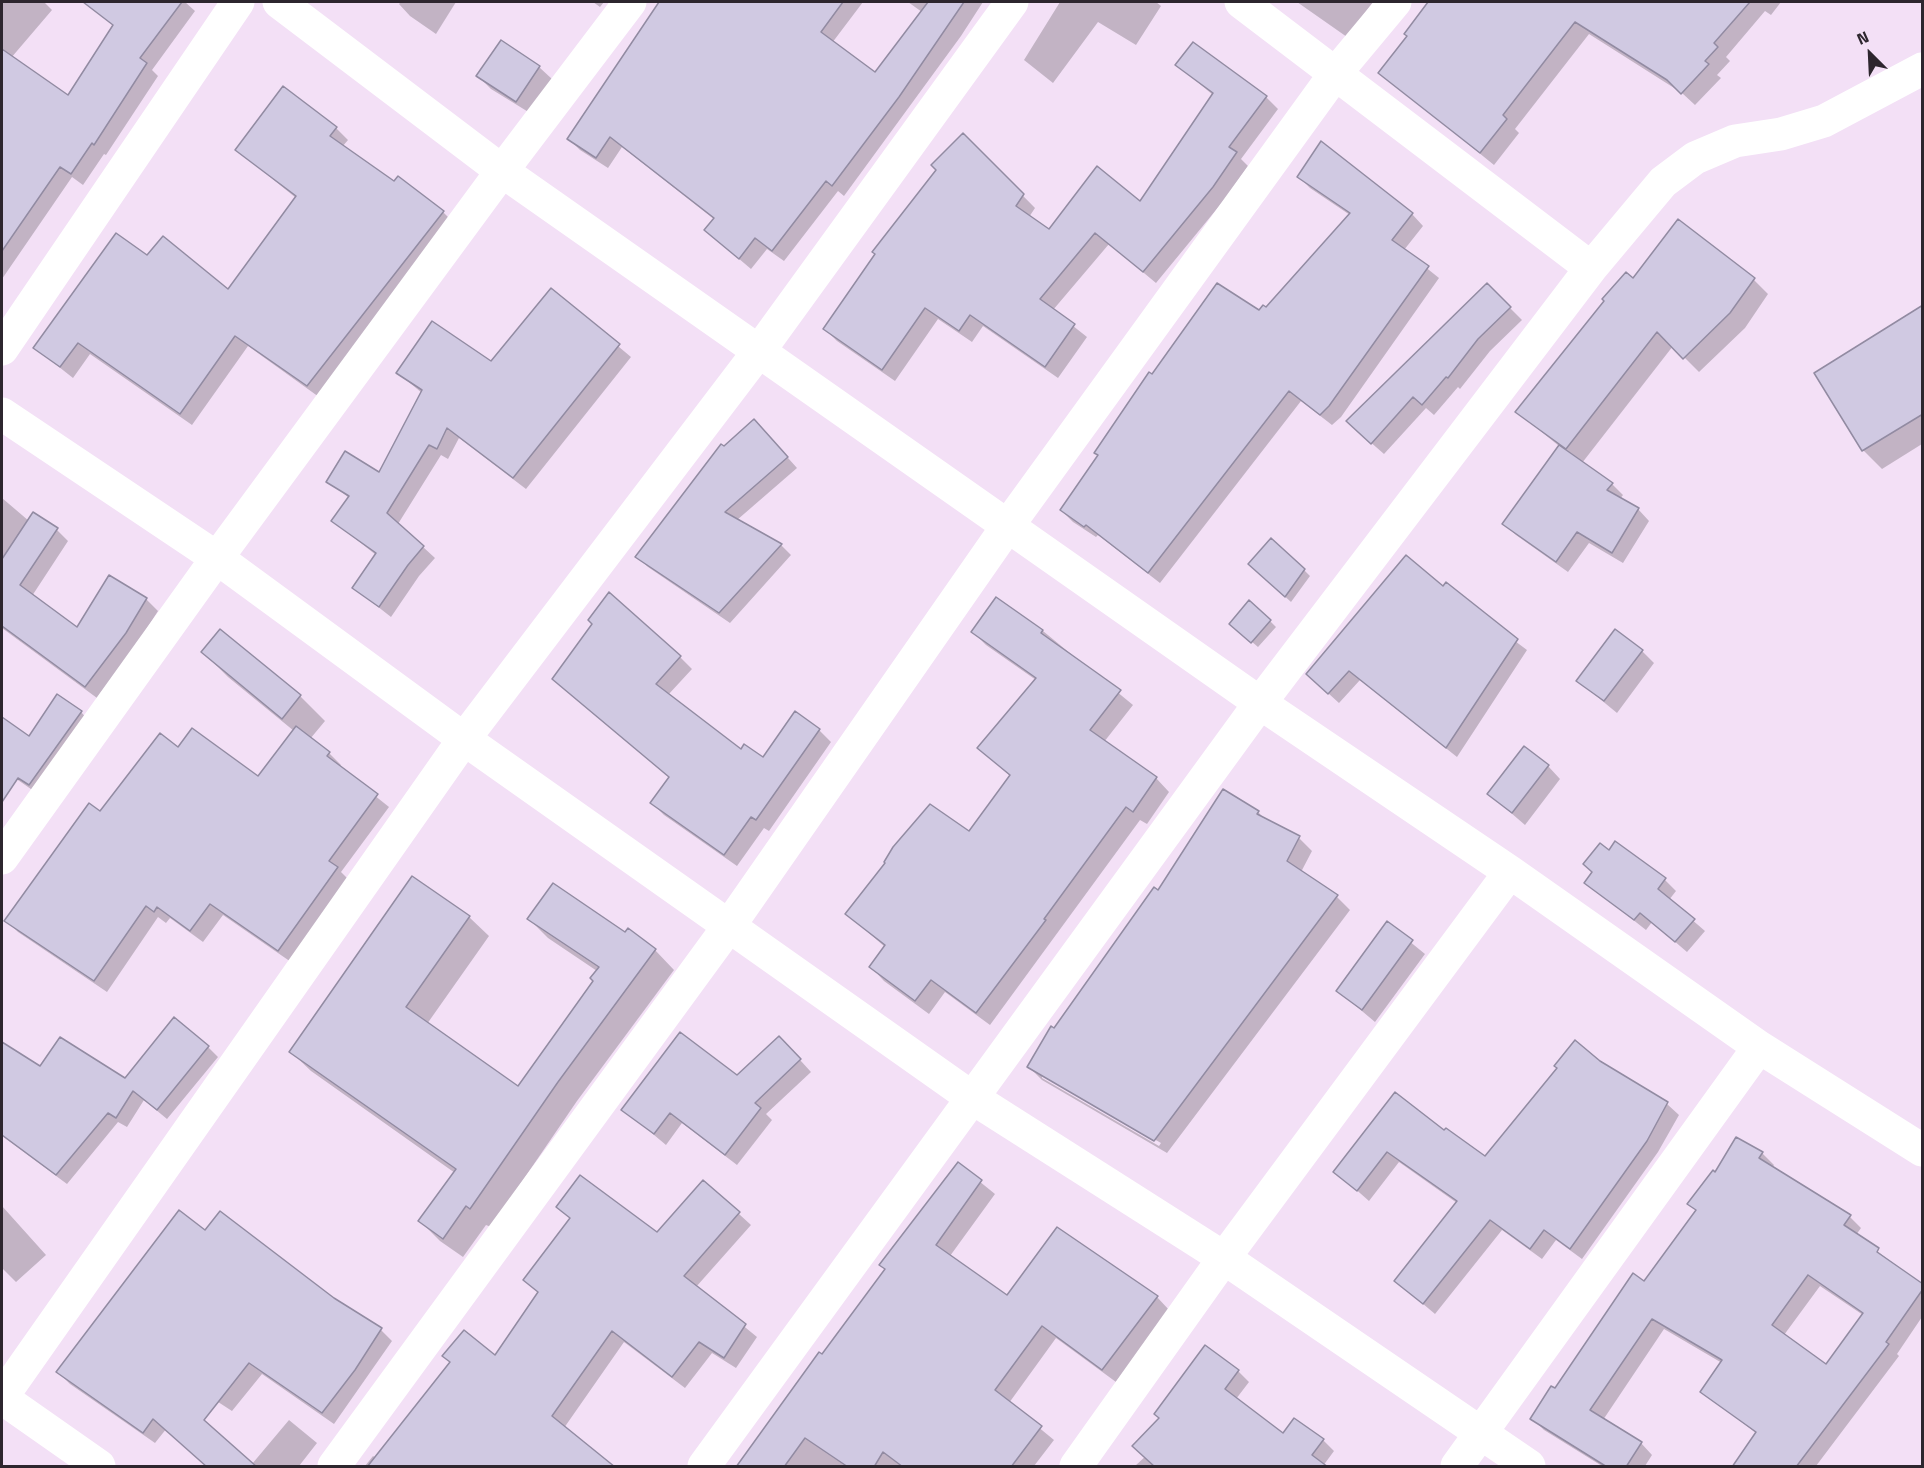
<!DOCTYPE html>
<style>
body{margin:0}
#map{position:relative;width:1924px;height:1468px;overflow:hidden;background:#f3e0f6;font-family:"Titillium Web",sans-serif}
canvas{display:block}
.frame{position:absolute;inset:0;border:3px solid #2d262e;pointer-events:none}
.north{position:absolute;left:1840px;top:24px;width:60px;height:60px;-webkit-text-stroke:4px #f3e0f6;paint-order:stroke;rotate:336deg;font-size:16px;font-weight:700;line-height:24px;text-align:center;color:#2d262e}
.north::after{content:'';display:block;margin:auto;width:21px;height:27px;background:#2d262e;clip-path:polygon(50% 0,100% 100%,50% 72%,0 100%)}
</style>
<div id="map">
<canvas width="1924" height="1468"></canvas>
<div class="frame"></div>
<div class="north">N</div>
</div>
<script>
const ctx = document.querySelector('canvas').getContext('2d');
ctx.lineJoin = 'round';
function fill(path, color) {
  ctx.fillStyle = color;
  ctx.fill(path, 'evenodd');
}
function shape(rows) {
  const path = new Path2D();
  for (const r of rows) {
    path.moveTo(r[0], r[1]);
    for (let i = 2; i < r.length; i += 2) path.lineTo(r[i], r[i + 1]);
  }
  return path;
}
function stroke(path, color, width, dash) {
  ctx.strokeStyle = color;
  ctx.lineWidth = width;
  ctx.lineCap = dash ? 'butt' : 'round';
  ctx.setLineDash(dash || []);
  ctx.stroke(path);
}
const shadow = shape([
 [2,2,44,2,52,10,11,58,68,97,114,26,93,8,98,2,185,2,195,11,152,70,158,76,106,155,104,154,83,185,72,177,2,279],
 [401,2,456,2,436,34,410,16,399,4],
 [593,2,604,2,600,7],
 [660,2,863,2,832,43,876,74,922,12,908,2,983,2,961,36,844,196,838,191,784,261,767,249,751,269,718,241,715,220,622,147,608,168,580,150,569,139],
 [1060,2,1156,2,1161,6,1136,45,1098,22,1053,83,1024,60],
 [1297,2,1373,2,1347,37],
 [1430,2,1781,2,1771,15,1765,11,1726,57,1730,61,1717,75,1721,78,1695,105,1682,93,1589,34,1515,129,1519,133,1494,165,1380,73,1408,36,1406,34],
 [1177,65,1266,97,1278,109,1241,159,1248,166,1225,199,1156,283,1109,244,1053,310,1087,337,1058,378,983,326,972,342,938,319,895,381,837,341,825,329,963,135,1035,208,1029,217,1050,231,1140,203,1213,95],
 [539,67,552,79,530,113,491,89,478,76],
 [336,128,348,140,342,147,394,183,443,212,455,224,319,397,248,346,192,425,90,354,73,378,35,348,148,257,228,291,296,198,237,150],
 [1299,177,1412,214,1423,226,1404,250,1439,278,1341,417,1332,425,1301,401,1160,583,1098,535,1096,537,1073,522,1061,510,1152,376,1266,309,1350,215,1310,188],
 [1633,280,1754,280,1768,294,1745,328,1699,372,1673,346,1582,463,1612,484,1623,495,1620,499,1638,509,1649,521,1623,563,1589,543,1568,572,1516,535,1504,524,1559,446,1517,412],
 [1487,285,1522,320,1490,351,1460,389,1458,387,1434,415,1426,408,1384,454,1360,433],
 [551,290,631,357,526,489,459,438,448,459,441,455,398,524,435,558,419,576,391,617,354,588,376,555,333,521,349,498,328,481,380,474,422,393,398,373,492,363],
 [1922,307,1922,444,1882,469,1863,450],
 [764,431,797,468,737,520,781,545,791,555,730,623,648,567,637,557,724,448],
 [2,498,29,521,57,530,68,541,32,596,77,629,146,599,158,611,137,644,97,698,2,628],
 [1256,570,1304,570,1310,576,1291,602],
 [1444,588,1527,650,1457,757,1360,680,1339,703,1318,684],
 [996,599,1043,631,1133,705,1104,742,1156,778,1169,792,1147,824,1140,820,990,1025,945,992,929,1014,884,981,871,967,885,947,847,914,970,833,1011,777,979,748,1036,680,986,645,973,632],
 [1270,621,1276,627,1258,647,1237,629],
 [220,631,300,696,325,721,310,739,329,753,341,765,339,767,389,807,341,872,349,880,291,962,223,915,203,942,170,918,166,923,158,917,107,992,18,932,6,920,100,813,178,749,258,778,294,731,228,677,203,652],
 [1642,651,1654,663,1617,713,1578,681],
 [680,657,692,669,668,695,741,751,764,759,819,730,831,742,769,831,764,828,737,866,664,815,652,803,670,778,554,679],
 [81,712,92,724,41,796,2,769,2,718,29,738],
 [1548,766,1560,779,1525,825,1489,794],
 [1258,812,1268,822,1299,838,1312,851,1301,872,1337,897,1350,910,1167,1153,1042,1080,1029,1067,1159,892],
 [1042,1074,1161,1143,1159,1146,1042,1078],
 [1609,852,1665,880,1676,891,1669,900,1705,931,1687,952,1652,922,1646,930,1586,883],
 [469,917,489,936,427,1024,519,1088,595,981,597,971,548,938,529,919,625,934,655,950,674,970,577,1101,491,1227,486,1225,463,1257,440,1241,420,1221,455,1173,311,1071,291,1052],
 [1387,923,1425,954,1375,1022,1338,991],
 [2,1044,40,1068,125,1080,208,1047,218,1057,167,1119,144,1100,127,1127,118,1122,67,1184,2,1136],
 [790,1049,811,1072,766,1114,772,1120,737,1165,682,1123,666,1145,623,1109,737,1077],
 [1599,1062,1667,1104,1679,1115,1658,1152,1582,1259,1556,1240,1542,1259,1502,1230,1435,1314,1396,1281,1457,1203,1399,1162,1369,1201,1335,1171,1395,1094,1444,1133,1486,1158,1559,1069],
 [1762,1153,1774,1165,1772,1168,1850,1217,1861,1228,1856,1235,1922,1285,1922,1317,1897,1354,1899,1356,1816,1466,1743,1466,1757,1434,1702,1391,1722,1363,1664,1329,1603,1420,1641,1443,1652,1455,1645,1466,1602,1466,1544,1430,1532,1418,1645,1283,1697,1211,1689,1204,1716,1174],
 [1820,1286,1863,1315,1826,1366,1784,1335],
 [958,1164,995,1194,950,1256,1008,1297,1057,1229,1157,1297,1170,1311,1116,1382,1056,1338,1009,1403,1054,1440,1034,1466,738,1466,886,1270],
 [704,1182,751,1225,696,1287,757,1337,736,1368,712,1353,685,1388,624,1342,564,1428,595,1466,365,1466,373,1456,376,1458,495,1358,539,1293,525,1280,571,1219,558,1207,657,1234],
 [2,1206,46,1255,16,1282,2,1268],
 [205,1232,333,1299,381,1330,392,1341,334,1424,262,1374,232,1411,198,1389,155,1443,70,1384,58,1372],
 [1238,1371,1249,1382,1236,1399,1284,1435,1323,1440,1334,1451,1323,1466,1135,1466],
 [289,1420,317,1443,299,1466,208,1466,252,1464]
]);
const building = shape([
 [83,2,182,2,140,58,147,63,94,145,92,143,71,174,60,167,2,251,2,49,68,95,113,25,83,2],
 [659,2,843,2,821,32,875,72,928,2,964,2,899,97,832,186,826,181,772,251,755,238,739,259,704,230,714,218,610,137,596,158,567,139,659,2],
 [1428,2,1750,2,1714,43,1718,47,1705,61,1709,64,1681,94,1667,80,1575,22,1503,115,1507,119,1480,153,1378,73,1407,36,1404,34,1428,2],
 [501,40,540,66,516,102,476,76,501,40],
 [1193,42,1267,96,1229,147,1237,152,1213,187,1143,272,1095,233,1040,299,1075,324,1045,367,970,315,959,331,925,308,882,370,823,329,875,254,872,252,936,170,931,165,963,133,1024,194,1016,206,1049,229,1097,166,1140,201,1213,93,1175,65,1193,42],
 [283,86,337,127,330,136,394,181,398,176,444,211,307,386,235,336,180,414,78,343,60,367,33,348,116,233,147,255,163,236,228,289,296,196,235,150,283,86],
 [1321,141,1413,213,1392,240,1429,266,1329,406,1320,415,1289,391,1148,573,1086,525,1084,527,1060,510,1098,455,1094,453,1149,372,1152,374,1217,283,1259,310,1263,305,1266,307,1350,213,1297,177,1321,141],
 [1678,219,1755,278,1730,313,1683,359,1657,332,1566,449,1515,412,1604,301,1602,299,1626,272,1633,278,1678,219],
 [1487,283,1511,307,1478,339,1448,378,1446,377,1422,405,1413,397,1371,444,1346,421,1487,283],
 [551,288,620,344,513,478,447,428,437,449,429,445,387,513,424,546,408,565,379,607,352,588,376,553,331,521,349,496,326,482,345,451,379,472,422,390,396,373,432,321,491,361,551,288],
 [1923,305,1923,414,1862,451,1814,373,1923,305],
 [754,419,788,457,725,512,782,544,719,613,635,557,721,444,724,446,754,419],
 [1559,445,1613,483,1607,490,1639,508,1612,553,1577,532,1556,562,1502,524,1559,445],
 [33,512,58,528,20,585,77,627,109,575,147,598,126,633,85,687,2,626,2,559,33,512],
 [1271,538,1305,569,1285,597,1248,564,1271,538],
 [1406,555,1443,586,1446,582,1518,639,1446,748,1349,671,1328,694,1306,674,1406,555],
 [609,592,681,656,656,684,741,749,744,744,763,757,795,711,820,729,756,820,751,817,724,855,650,803,669,777,552,679,592,624,588,620,609,592],
 [996,597,1043,630,1041,633,1121,690,1090,730,1157,777,1133,812,1126,807,1044,919,1046,920,976,1013,931,980,915,1001,869,967,885,945,845,914,885,863,884,862,893,847,930,804,969,831,1010,775,977,748,1036,678,971,632,996,597],
 [1249,600,1271,620,1251,643,1229,624,1249,600],
 [220,629,301,695,282,719,201,652,220,629],
 [1615,629,1643,650,1604,701,1576,681,1615,629],
 [57,694,82,711,29,785,18,778,2,802,2,717,29,736,57,694],
 [296,726,330,752,327,756,378,794,329,861,338,867,278,951,210,904,190,931,157,907,154,912,146,906,94,981,4,921,89,803,100,811,160,733,178,747,192,728,258,776,296,726],
 [1524,746,1549,765,1512,813,1487,794,1524,746],
 [1223,789,1259,811,1257,814,1300,836,1287,861,1338,895,1154,1141,1027,1067,1051,1026,1054,1028,1154,887,1158,890,1223,789],
 [1615,841,1666,878,1658,889,1695,919,1675,942,1640,913,1634,920,1584,883,1592,872,1583,864,1600,843,1609,850,1615,841],
 [412,876,470,916,406,1007,518,1086,593,981,590,978,599,967,527,919,553,883,625,932,628,928,656,949,558,1082,470,1209,466,1206,443,1239,418,1221,456,1169,289,1052,412,876],
 [1387,921,1413,940,1362,1010,1336,991,1387,921],
 [174,1017,209,1046,157,1110,133,1091,116,1118,108,1113,56,1175,2,1135,2,1042,40,1066,60,1037,125,1078,174,1017],
 [680,1032,737,1075,779,1036,801,1059,755,1103,761,1108,725,1155,670,1113,654,1134,621,1110,680,1032],
 [1575,1040,1600,1061,1668,1102,1647,1141,1570,1249,1544,1230,1530,1249,1490,1220,1423,1304,1394,1281,1457,1201,1387,1152,1357,1191,1333,1172,1395,1092,1444,1130,1446,1128,1485,1156,1557,1068,1554,1066,1575,1040],
 [1736,1137,1763,1152,1759,1158,1851,1215,1844,1225,1879,1248,1877,1252,1923,1284,1923,1289,1886,1342,1889,1344,1796,1467,1732,1467,1756,1432,1700,1392,1722,1360,1652,1319,1590,1410,1642,1442,1626,1467,1607,1467,1530,1419,1551,1386,1555,1388,1633,1273,1644,1281,1696,1210,1687,1204,1713,1170,1715,1172,1736,1137],
 [1808,1275,1863,1313,1826,1364,1772,1325,1808,1275],
 [958,1162,982,1180,936,1245,1007,1295,1057,1227,1158,1296,1102,1370,1042,1326,995,1390,1042,1426,1011,1467,903,1467,883,1452,874,1467,848,1467,805,1438,784,1467,736,1467,819,1352,822,1354,885,1269,879,1265,958,1162],
 [580,1175,657,1232,703,1180,740,1212,684,1276,746,1324,724,1358,699,1342,672,1377,612,1331,552,1416,615,1467,367,1467,450,1362,442,1356,464,1330,495,1355,538,1292,523,1280,570,1218,556,1207,580,1175],
 [179,1210,205,1230,220,1211,334,1298,382,1328,355,1370,322,1413,249,1363,204,1420,257,1467,207,1467,153,1419,143,1433,56,1372,179,1210],
 [1205,1345,1239,1370,1225,1389,1283,1433,1294,1418,1324,1439,1312,1455,1328,1467,1155,1467,1132,1446,1159,1418,1154,1414,1205,1345]
]);
const minor = shape([
 [279,2,502,171,1260,703,1510,872,1759,1047,1922,1150],
 [1241,2,1591,268],
 [2,349,238,2],
 [2,414,217,558,464,739,971,1097,1224,1258,1529,1466],
 [2,858,217,558,502,171,630,2],
 [2,1397,464,739,759,351,1012,2],
 [2,1398,99,1466],
 [334,1466,729,926,1009,524,1335,74,1395,2],
 [704,1466,1260,703,1591,268,1663,182,1695,158,1735,141,1781,134,1824,121,1922,69],
 [1076,1466,1224,1258,1510,872],
 [1457,1466,1759,1047]
]);
fill(shadow, '#0003');
fill(building, '#d0c9e2');
stroke(building, '#928ba2', 1.5);
stroke(minor, '#fff', 33);
</script>
